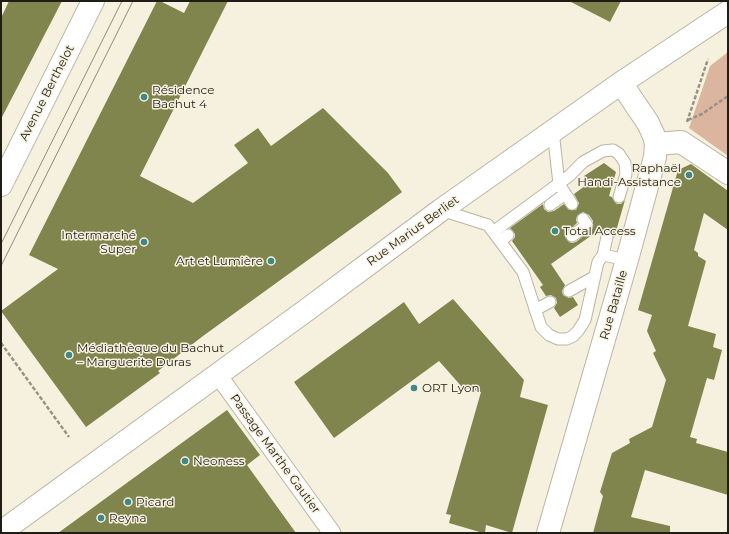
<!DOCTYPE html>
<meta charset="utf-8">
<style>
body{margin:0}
#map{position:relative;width:729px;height:534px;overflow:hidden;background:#f6f1df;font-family:Montserrat,sans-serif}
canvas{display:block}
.frame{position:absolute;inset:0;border:2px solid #1f1d16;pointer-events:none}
</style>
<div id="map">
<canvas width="729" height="534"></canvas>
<div class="frame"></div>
</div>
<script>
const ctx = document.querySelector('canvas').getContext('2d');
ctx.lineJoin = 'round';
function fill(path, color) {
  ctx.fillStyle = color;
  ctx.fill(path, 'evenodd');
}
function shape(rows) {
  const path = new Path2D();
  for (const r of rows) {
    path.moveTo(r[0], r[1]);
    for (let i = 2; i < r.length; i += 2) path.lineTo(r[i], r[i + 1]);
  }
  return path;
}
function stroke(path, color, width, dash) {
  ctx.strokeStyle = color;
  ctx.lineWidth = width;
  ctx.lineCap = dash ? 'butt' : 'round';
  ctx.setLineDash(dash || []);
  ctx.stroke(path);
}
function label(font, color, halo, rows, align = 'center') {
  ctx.font = font + ' Montserrat,sans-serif';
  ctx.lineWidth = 3;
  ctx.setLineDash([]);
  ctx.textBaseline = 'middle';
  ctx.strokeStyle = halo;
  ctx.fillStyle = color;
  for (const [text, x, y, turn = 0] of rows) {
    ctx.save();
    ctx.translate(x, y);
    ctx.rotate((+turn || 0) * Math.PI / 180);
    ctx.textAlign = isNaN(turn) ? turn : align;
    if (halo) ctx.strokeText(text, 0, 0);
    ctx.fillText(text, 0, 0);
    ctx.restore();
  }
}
const green = shape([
 [728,52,728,156,689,128,710,66]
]);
const building = shape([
 [9,1,62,1,1,119,1,18],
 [157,1,160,1,184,13,190,1,228,1,140,176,193,203,248,163,234,145,258,128,271,146,323,108,388,173,402,192,203,336,158,371,160,373,86,427,1,311,58,269,29,255],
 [569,1,621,1,610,22],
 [604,163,616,172,609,196,612,197,614,201,617,204,621,204,625,200,614,238,612,232,609,230,605,230,601,234,595,233,551,264,565,285,562,291,563,295,569,298,573,297,578,305,560,317,554,308,557,303,556,298,551,295,546,296,540,287,543,285,512,241,515,237,515,234,513,231,510,228,543,204,544,209,548,212,554,211,564,204,569,210,576,210,579,203,574,194,589,183,584,176],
 [583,212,589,215,593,221,593,228,576,242,572,243,569,242,565,237,566,233,577,223,576,220,577,216],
 [691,164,728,191,728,230,704,213,694,250,698,253,698,256,706,261,688,326,716,334,713,347,722,350,714,380,707,378,690,437,697,439,696,443,728,452,728,495,645,470,631,517,670,526,670,533,593,533,603,496,600,492,612,453,630,443,629,439,652,427,666,380,653,353,656,351,647,331,652,315,638,310,678,170],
 [453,299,524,380,520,397,548,405,512,533,486,525,485,533,483,533,449,523,451,515,446,514,481,392,462,387,439,361,334,438,294,382,404,302,419,324],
 [227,410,260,455,247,465,296,533,58,533]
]);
const path = shape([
 [688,120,702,114,728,96],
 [687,122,708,59],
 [1,343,69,437]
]);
const service = shape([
 [553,131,559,184,572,204],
 [550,205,565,194],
 [441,210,488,225,523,272,541,327,549,335,558,339,567,339,573,336,578,331,585,320,598,262,603,255,607,237],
 [493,232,569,176,583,162,603,151,613,150,619,154,625,163,626,174,619,197],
 [572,236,587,225,583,219],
 [500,241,508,235],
 [603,255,627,260],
 [569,291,594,277],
 [535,310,550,302]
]);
const pedestrian = shape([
 [218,375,332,533]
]);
const minor = shape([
 [656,144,681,142,728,173]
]);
const tertiary = shape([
 [548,533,627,260,655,157,656,144,654,136,648,123,621,83]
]);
const primary = shape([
 [1,185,93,1],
 [1,532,308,309,441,210,621,83,728,12]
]);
const tram = shape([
 [1,244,122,1],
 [1,266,133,1]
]);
const markers = [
 [144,97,4,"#408886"],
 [689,175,4,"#408886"],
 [555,231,4,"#408886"],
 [144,242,4,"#408886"],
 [271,261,4,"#408886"],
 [69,355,4,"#408886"],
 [414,388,4,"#408886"],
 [185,461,4,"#408886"],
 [128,502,4,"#408886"],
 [101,518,4,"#408886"]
];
const poiNames = [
 ["Résidence",152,90],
 ["Bachut 4",152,104],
 ["Raphaël",681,168,"right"],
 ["Handi-Assistance",681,182,"right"],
 ["Total Access",563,231],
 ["Intermarché",136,235,"right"],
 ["Super",136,249,"right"],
 ["Art et Lumière",263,261,"right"],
 ["Médiathèque du Bachut",77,348],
 ["– Marguerite Duras",77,362],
 ["ORT Lyon",422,388],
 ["Neoness",193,461],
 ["Picard",136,502],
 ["Reyna",109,518]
];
const streetNames = [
 ["Avenue Berthelot",47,93,-63],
 ["Rue Marius Berliet",413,231,-36],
 ["Rue Bataille",614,305,-74],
 ["Passage Marthe Gautier",275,454,54]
];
fill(green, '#dbb59d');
fill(building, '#7f854c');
stroke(service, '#bab5a3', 13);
stroke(pedestrian, '#bab5a3', 19);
stroke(minor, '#bab5a3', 24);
stroke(tertiary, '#bab5a3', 24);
stroke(primary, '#bab5a3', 24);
stroke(path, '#979486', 2.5, [4, 2]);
stroke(service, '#fff', 11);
stroke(pedestrian, '#fff', 17);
stroke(minor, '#fff', 22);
stroke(tertiary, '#fff', 22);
stroke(primary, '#fff', 22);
stroke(tram, '#8f8b7e', 1);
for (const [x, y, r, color] of markers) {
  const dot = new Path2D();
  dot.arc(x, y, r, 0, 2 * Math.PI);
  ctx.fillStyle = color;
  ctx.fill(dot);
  stroke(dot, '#f6f1df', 1.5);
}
label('12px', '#1f1d16', '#f6f1df', poiNames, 'left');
label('12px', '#1f1d16', '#f6f1df', streetNames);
</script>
